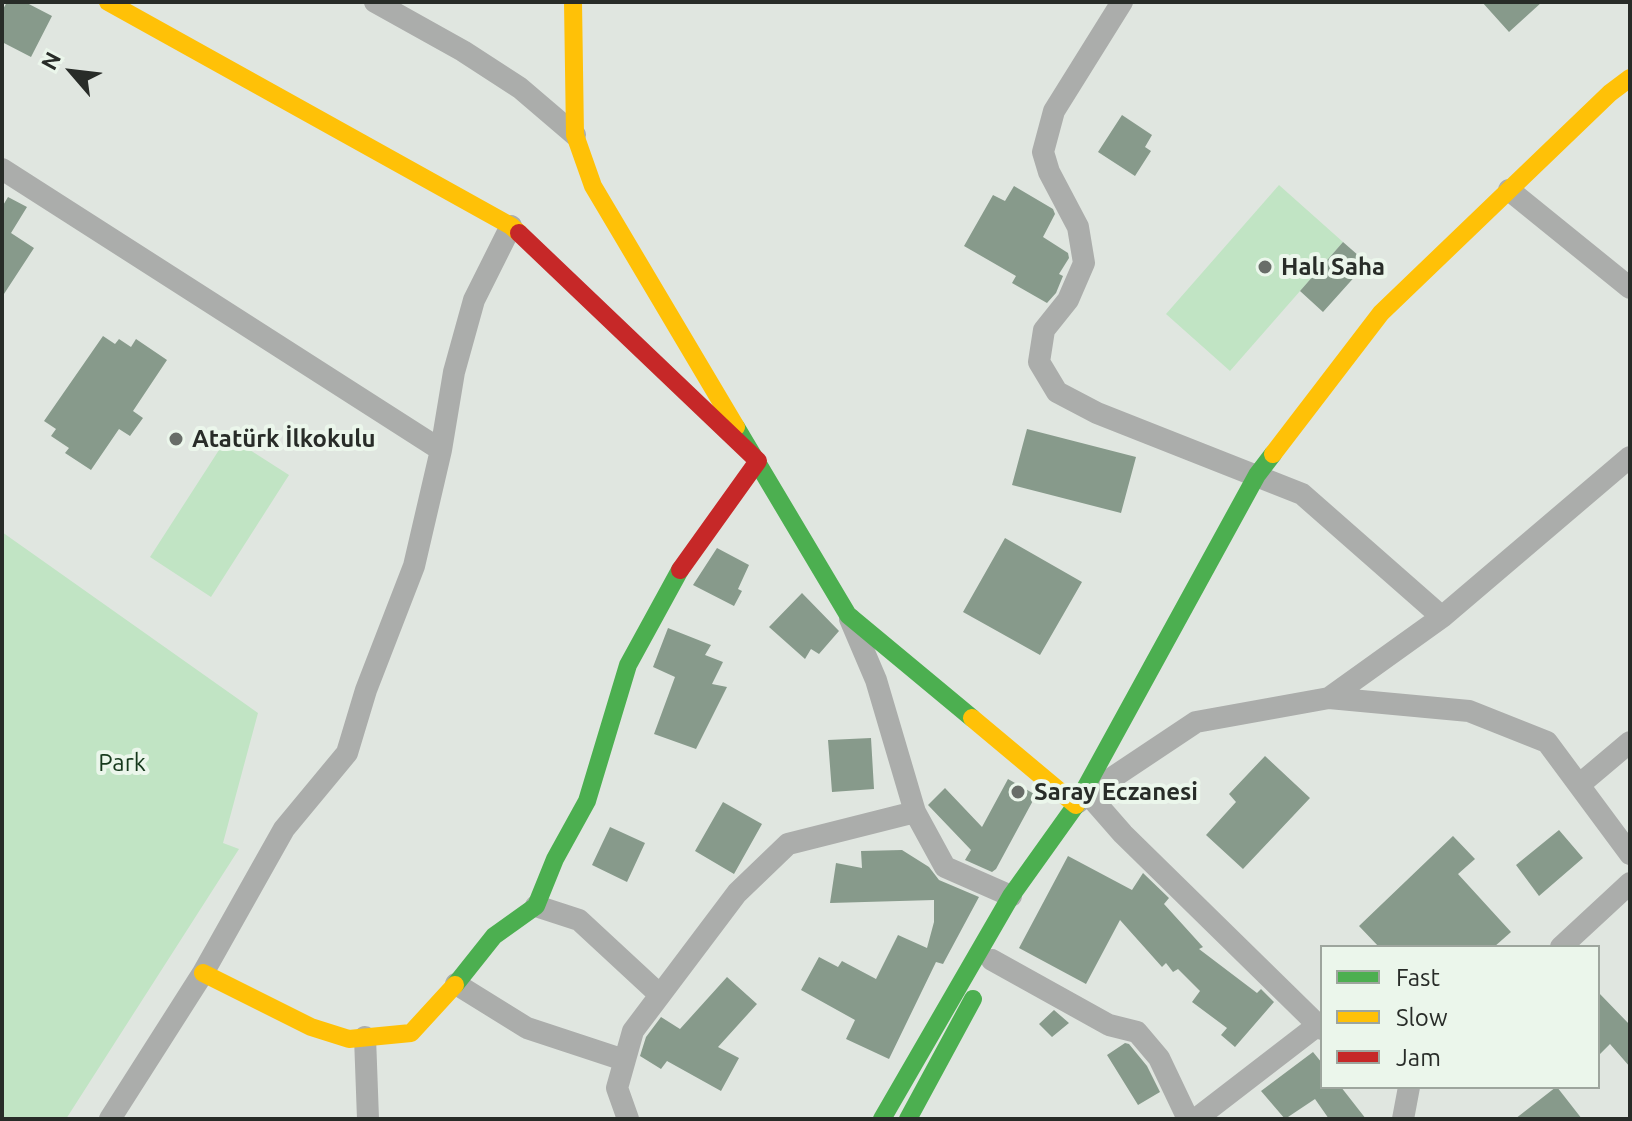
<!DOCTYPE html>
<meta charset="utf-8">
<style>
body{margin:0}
#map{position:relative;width:1632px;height:1121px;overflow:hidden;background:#e0e6e0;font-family:Ubuntu,sans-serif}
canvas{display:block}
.frame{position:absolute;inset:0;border:4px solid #282c28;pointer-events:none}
.legend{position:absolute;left:1320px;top:945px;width:280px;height:144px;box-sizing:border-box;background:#ebf6eb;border:2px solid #9da59d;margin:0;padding:10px 14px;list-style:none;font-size:24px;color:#282c28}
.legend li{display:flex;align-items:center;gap:16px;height:40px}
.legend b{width:40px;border:2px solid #9da59d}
.north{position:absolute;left:32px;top:32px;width:80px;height:80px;-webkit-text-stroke:6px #ebf6eb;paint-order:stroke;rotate:298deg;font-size:22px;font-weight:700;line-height:32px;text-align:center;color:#282c28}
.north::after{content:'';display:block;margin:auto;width:28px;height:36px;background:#282c28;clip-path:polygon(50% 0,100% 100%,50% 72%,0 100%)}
</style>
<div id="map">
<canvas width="1632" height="1121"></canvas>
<div class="frame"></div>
<ul class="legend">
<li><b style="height:10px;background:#4caf50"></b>Fast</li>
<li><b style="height:10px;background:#ffc107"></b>Slow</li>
<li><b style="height:10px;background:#c62828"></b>Jam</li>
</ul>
<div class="north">N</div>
</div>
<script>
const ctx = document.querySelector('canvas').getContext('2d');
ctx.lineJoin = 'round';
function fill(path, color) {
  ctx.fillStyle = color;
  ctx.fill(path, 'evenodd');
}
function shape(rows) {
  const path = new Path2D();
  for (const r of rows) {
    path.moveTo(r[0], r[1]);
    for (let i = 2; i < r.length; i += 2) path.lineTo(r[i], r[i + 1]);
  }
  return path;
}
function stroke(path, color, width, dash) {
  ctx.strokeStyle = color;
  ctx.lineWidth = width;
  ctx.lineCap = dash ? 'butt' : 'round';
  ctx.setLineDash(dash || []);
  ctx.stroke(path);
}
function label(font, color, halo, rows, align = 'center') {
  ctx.font = font + ' Ubuntu,sans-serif';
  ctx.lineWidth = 8;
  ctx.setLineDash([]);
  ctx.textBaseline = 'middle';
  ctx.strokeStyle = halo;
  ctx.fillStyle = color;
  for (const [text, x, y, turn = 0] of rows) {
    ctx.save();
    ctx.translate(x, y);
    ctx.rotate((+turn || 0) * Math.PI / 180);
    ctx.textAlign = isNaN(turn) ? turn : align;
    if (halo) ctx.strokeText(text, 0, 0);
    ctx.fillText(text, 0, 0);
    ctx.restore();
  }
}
const green = shape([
 [1279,185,1343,242,1230,371,1166,314],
 [228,436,289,475,211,597,150,557],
 [2,532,258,713,223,843,239,849,66,1119,2,1119]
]);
const building = shape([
 [7,2,25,2,52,16,31,57,2,42,2,11],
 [1482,2,1542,2,1509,32],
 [1122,115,1152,135,1145,147,1151,151,1135,176,1098,152],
 [1014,186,1053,209,1055,214,1043,237,1068,253,1069,258,1059,274,1063,276,1056,293,1047,303,1012,283,1016,276,964,246,993,195,1005,201],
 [8,197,27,207,11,233,34,248,2,297,2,207],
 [1343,242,1367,263,1323,312,1300,291],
 [103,336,115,344,119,339,131,347,136,339,167,360,133,411,143,418,130,436,119,429,91,470,65,453,69,448,51,436,56,429,44,421],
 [1027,429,1136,457,1121,513,1012,485],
 [1005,538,1082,582,1040,655,963,612],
 [717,548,749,565,738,589,742,591,734,606,693,585],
 [802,593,839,631,819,654,811,649,805,659,769,627],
 [668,628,711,645,705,655,723,662,712,684,727,687,696,749,654,734,675,677,653,667],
 [871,738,874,789,832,792,828,740],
 [1265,756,1310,798,1243,869,1206,835,1236,802,1229,794],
 [1008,779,1036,795,996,869,992,872,965,860,971,850,928,805,945,788,982,827],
 [723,802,762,824,734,874,695,851],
 [610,827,645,843,627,882,592,865],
 [1559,830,1583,858,1539,896,1516,865],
 [1453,836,1475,859,1458,874,1511,932,1494,947,1379,947,1359,926],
 [902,850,929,867,939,880,979,897,943,964,936,962,889,1059,846,1039,855,1020,801,990,819,957,838,967,842,961,876,979,898,935,927,948,934,922,934,900,830,903,836,863,862,868,861,851],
 [1068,856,1132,890,1143,873,1169,898,1164,904,1203,947,1199,949,1257,993,1261,989,1274,1002,1235,1047,1221,1035,1227,1028,1192,1002,1200,991,1178,969,1173,972,1166,963,1162,967,1120,920,1086,984,1019,948],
 [727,977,757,1004,718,1047,739,1058,721,1091,667,1061,661,1069,640,1056,646,1037,661,1017,680,1029],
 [1598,992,1630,1025,1630,1067,1610,1044,1598,1056],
 [1054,1010,1069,1023,1052,1037,1039,1024],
 [1125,1043,1129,1044,1147,1066,1160,1092,1138,1105,1107,1055],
 [1313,1052,1322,1063,1322,1087,1341,1087,1366,1119,1329,1119,1315,1099,1285,1119,1261,1091],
 [1557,1087,1582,1119,1515,1119,1556,1087]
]);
const street = shape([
 [375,2,463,51,520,88,575,135],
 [1122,2,1054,111,1043,152,1049,172,1078,227,1084,263,1068,300,1044,330,1039,362,1057,392,1097,413,1302,494,1442,617],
 [2,169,441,450],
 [1509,190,1630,288],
 [850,619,876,680,915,812,945,867,1011,896],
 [1329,698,1442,617,1630,457],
 [1579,785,1630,742],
 [1088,794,1196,722,1329,698,1469,711,1547,742,1630,854],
 [1077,803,1088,794,1123,834,1322,1029],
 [536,906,579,920,660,995],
 [1561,947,1630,883],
 [992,960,1109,1025,1137,1032,1159,1058,1188,1119],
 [456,984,527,1028,624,1060],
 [365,1037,368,1119],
 [110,1119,203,973,284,829,347,753,366,690,414,566,441,450,454,372,474,300,511,226],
 [628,1119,617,1088,633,1031,737,893,788,844,915,812],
 [1196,1119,1318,1025],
 [1403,1119,1409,1087]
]);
const fast = shape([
 [736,427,848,615,972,718],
 [455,985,494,936,536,906,555,859,587,801,628,665,680,570],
 [882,1119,1011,896,1076,805,1257,475,1273,454],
 [908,1119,973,999]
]);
const slow = shape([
 [108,2,511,226,519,233],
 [573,2,575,135,593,186,736,427],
 [1273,454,1381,313,1610,93,1630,78],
 [972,718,1076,805],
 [203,973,311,1027,349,1039,411,1033,455,985]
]);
const jam = shape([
 [519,233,758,461,680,570]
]);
const markers = [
 [1265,267,8,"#686d68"],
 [176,439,8,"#686d68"],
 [1018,792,8,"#686d68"]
];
const poiNames = [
 ["Halı Saha",1281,267],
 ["Atatürk İlkokulu",192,439],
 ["Saray Eczanesi",1034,792]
];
const parkNames = [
 ["Park",122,763]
];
fill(green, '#c1e4c4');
fill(building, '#879a8b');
stroke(street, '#abadab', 22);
stroke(fast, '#4caf50', 18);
stroke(slow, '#ffc107', 18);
stroke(jam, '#c62828', 18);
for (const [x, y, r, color] of markers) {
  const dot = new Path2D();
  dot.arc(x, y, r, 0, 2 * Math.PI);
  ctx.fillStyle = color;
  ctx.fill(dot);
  stroke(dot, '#ebf6eb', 3);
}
label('bold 24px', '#282c28', '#ebf6eb', poiNames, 'left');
label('24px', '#16381c', '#ebf6eb', parkNames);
</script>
